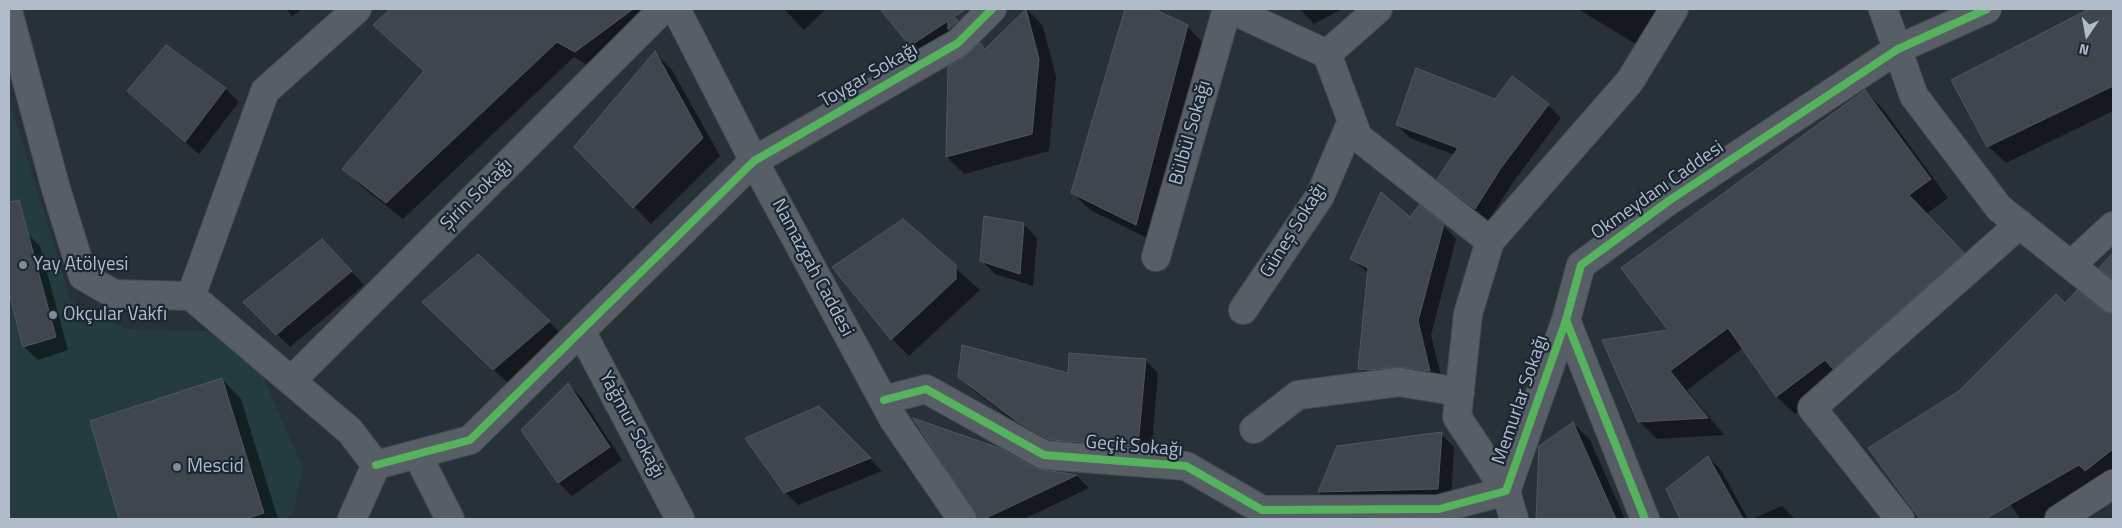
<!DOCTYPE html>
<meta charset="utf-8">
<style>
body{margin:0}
#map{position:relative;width:2122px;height:528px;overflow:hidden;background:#283038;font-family:"Titillium Web",sans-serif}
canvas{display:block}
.frame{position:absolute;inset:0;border:10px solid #b1bcca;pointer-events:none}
.north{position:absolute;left:2062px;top:10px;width:50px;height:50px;-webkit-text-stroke:4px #1a2634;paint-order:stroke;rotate:192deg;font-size:14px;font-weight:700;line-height:20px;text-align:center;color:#b1bcca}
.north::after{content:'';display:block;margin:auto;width:18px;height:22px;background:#b1bcca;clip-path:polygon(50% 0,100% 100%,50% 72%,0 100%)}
</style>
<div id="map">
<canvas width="2122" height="528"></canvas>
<div class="frame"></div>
<div class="north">N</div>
</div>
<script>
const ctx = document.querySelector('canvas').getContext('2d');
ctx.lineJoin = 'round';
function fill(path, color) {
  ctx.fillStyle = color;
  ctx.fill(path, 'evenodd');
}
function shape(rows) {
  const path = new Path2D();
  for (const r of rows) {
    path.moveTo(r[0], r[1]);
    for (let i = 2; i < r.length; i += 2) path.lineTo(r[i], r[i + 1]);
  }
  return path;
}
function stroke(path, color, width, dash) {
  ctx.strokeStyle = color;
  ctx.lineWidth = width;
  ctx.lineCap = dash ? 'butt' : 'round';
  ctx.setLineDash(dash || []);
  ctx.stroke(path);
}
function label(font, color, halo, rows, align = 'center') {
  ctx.font = font + ' "Titillium Web",sans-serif';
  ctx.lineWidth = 4.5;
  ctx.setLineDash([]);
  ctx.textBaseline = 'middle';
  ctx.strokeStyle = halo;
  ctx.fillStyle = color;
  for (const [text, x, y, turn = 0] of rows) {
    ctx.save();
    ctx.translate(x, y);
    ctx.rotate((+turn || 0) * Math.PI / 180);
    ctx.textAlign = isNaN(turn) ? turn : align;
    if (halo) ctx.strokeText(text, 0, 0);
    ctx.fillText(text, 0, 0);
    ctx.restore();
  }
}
const green = shape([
 [9,99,71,301,126,329,208,331,262,374,303,468,293,514,289,519,9,519]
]);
const shadow = shape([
 [286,9,303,9,292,16],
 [392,9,643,9,653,22,592,68,574,57,403,219,360,185,344,169,425,72,374,25],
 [784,9,826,9,804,30],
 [882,9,946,9,973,38,927,61],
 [1027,9,1043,26,1056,77,1049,151,964,174,947,157,985,50],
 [1127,9,1151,9,1187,26,1204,44,1153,241,1090,210,1073,193],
 [1300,9,1342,9,1314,24],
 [1578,9,1676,9,1649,52],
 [2092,9,2113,9,2113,111,2006,163,1988,146,1952,81],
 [167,47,226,89,239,102,199,154,142,104],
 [655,53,672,70,720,156,651,224,576,147],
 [1865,91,1883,109,1948,198,1926,214,1981,272,1795,414,1777,397,1743,348,1687,390,1724,435,1657,439,1639,421,1670,331],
 [1548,105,1561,118,1514,181,1488,221,1438,179,1455,155,1410,138,1397,125],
 [1410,219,1443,225,1456,239,1431,335,1443,384,1373,381,1360,368,1369,274,1352,259],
 [903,221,980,290,909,356,892,339,834,267],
 [1024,224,1037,238,1033,286,995,274,981,260],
 [27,233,40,246,68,350,38,360,24,347,9,287,9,238],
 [335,254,364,285,290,347,245,302],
 [2065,305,2113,315,2113,477,2072,519,2020,519,1944,401,1959,392],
 [441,319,549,322,566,339,511,386],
 [1145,360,1158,373,1151,458,1063,452,1030,434,973,390,959,377,1069,375],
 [222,379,241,399,278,519,120,519,92,422],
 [568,385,581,397,622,460,572,496,559,483,523,430],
 [819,407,882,471,798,505,785,492],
 [916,420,1036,470,1077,476,1089,488,1024,519,981,519],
 [1573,423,1590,440,1625,519,1537,519,1541,446],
 [1940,432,1977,519,1922,519,1870,449],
 [1441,434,1454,447,1451,502,1332,507,1319,494,1338,447],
 [1708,457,1721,470,1748,519,1681,519,1668,489],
 [1782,506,1795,519,1752,519]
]);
const building = shape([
 [390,9,633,9,575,52,557,42,386,203,342,169,424,71,373,25,390,9],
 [880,9,966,9,954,17,958,21,948,30,948,21,910,46,880,9],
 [1026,9,1039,59,1032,134,946,157,948,67,966,56,980,43,985,49,1026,9],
 [1125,9,1154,9,1188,25,1136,225,1071,193,1125,9],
 [2089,9,2113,9,2113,86,1987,147,1951,80,2089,9],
 [166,45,226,88,185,142,127,91,166,45],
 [655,51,703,138,633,208,574,147,655,51],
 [1416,68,1495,99,1512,76,1549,104,1501,168,1475,209,1437,179,1458,148,1396,125,1416,68],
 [1865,90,1931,179,1909,195,1964,253,1833,369,1825,360,1776,397,1728,328,1670,371,1708,418,1638,422,1602,340,1668,330,1621,268,1865,90],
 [1381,192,1410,217,1419,205,1444,224,1418,321,1430,371,1401,367,1368,370,1358,369,1368,268,1350,259,1381,192],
 [19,200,56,337,23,347,9,292,9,202,19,200],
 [984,216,1024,223,1020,274,980,261,984,216],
 [903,219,956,265,956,279,891,340,832,267,903,219],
 [322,239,352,271,276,335,243,302,322,239],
 [2113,253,2113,279,2099,268,2113,253],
 [478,254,550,321,493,370,422,302,478,254],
 [2077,290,2103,311,2113,314,2113,449,2085,471,2079,465,1985,519,1920,519,1868,448,1959,391,2056,294,2065,303,2077,290],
 [962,345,1068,373,1069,353,1146,359,1138,446,1049,440,1016,421,958,377,962,345],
 [222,378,264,513,245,519,119,519,90,421,222,378],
 [568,383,610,447,558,483,521,430,568,383],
 [819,406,871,458,784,493,745,438,819,406],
 [913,418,999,448,1037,469,1077,475,984,519,979,519,913,418],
 [1573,422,1616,519,1536,519,1539,446,1573,422],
 [1442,432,1438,489,1318,492,1337,446,1442,432],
 [1708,456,1743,519,1680,519,1666,489,1708,456]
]);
const minor = shape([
 [676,9,754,161,894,420,962,519],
 [1230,9,1327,54,1358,137,1490,241],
 [1883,9,1914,96,1999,208,2113,299],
 [9,15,56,189,83,276,114,294,191,296],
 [1327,54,1378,9],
 [1156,257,1227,9],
 [2071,265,2113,226],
 [1243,310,1320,196,1352,121],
 [581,331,680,519],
 [291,381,663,9],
 [884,400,926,389,1044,455,1186,466,1262,510,1439,509,1506,491,1566,320],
 [1254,429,1298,395,1399,382,1460,392],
 [417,454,450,519],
 [376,465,470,440,754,161,958,43,992,9],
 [352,519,376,465,350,431,191,296,265,91,357,9],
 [1514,519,1506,491,1457,417,1468,314,1490,241,1630,81,1674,9],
 [1645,519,1566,320,1581,265,1670,200,1898,49,1987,9],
 [1900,519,1812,408,2020,224],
 [2059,519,2113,484]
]);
const cycleway = shape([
 [884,400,926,389,1044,455,1186,466,1262,510,1439,509,1506,491,1566,320],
 [376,465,470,440,754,161,958,43,992,9],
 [1645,519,1566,320,1581,265,1670,200,1898,49,1987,9]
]);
const markers = [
 [23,265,5,"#818b97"],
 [53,315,5,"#818b97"],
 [177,467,5,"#818b97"]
];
const streetNames = [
 ["Toygar Sokağı",869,76,-30],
 ["Bülbül Sokağı",1191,133,-74],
 ["Okmeydanı Caddesi",1658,191,-35],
 ["Şirin Sokağı",477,195,-45],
 ["Güneş Sokağı",1294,231,-58],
 ["Namazgah Caddesi",812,268,62],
 ["Memurlar Sokağı",1521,400,-71],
 ["Yağmur Sokağı",631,425,62],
 ["Geçit Sokağı",1134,447,5]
];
const poiNames = [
 ["Yay Atölyesi",33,265],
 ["Okçular Vakfı",63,315],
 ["Mescid",187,467]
];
fill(green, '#243c3f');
fill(shadow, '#0007');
fill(building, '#3f464e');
stroke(building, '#505760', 1);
stroke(minor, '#464c53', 30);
stroke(minor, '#585e66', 28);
stroke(cycleway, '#56b35d', 8);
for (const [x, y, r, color] of markers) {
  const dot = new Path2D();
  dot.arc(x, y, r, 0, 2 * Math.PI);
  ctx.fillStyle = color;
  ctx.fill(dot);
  stroke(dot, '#1a2634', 2);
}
label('19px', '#b1bcca', '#1a2634', streetNames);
label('19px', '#b1bcca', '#1a2634', poiNames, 'left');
</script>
